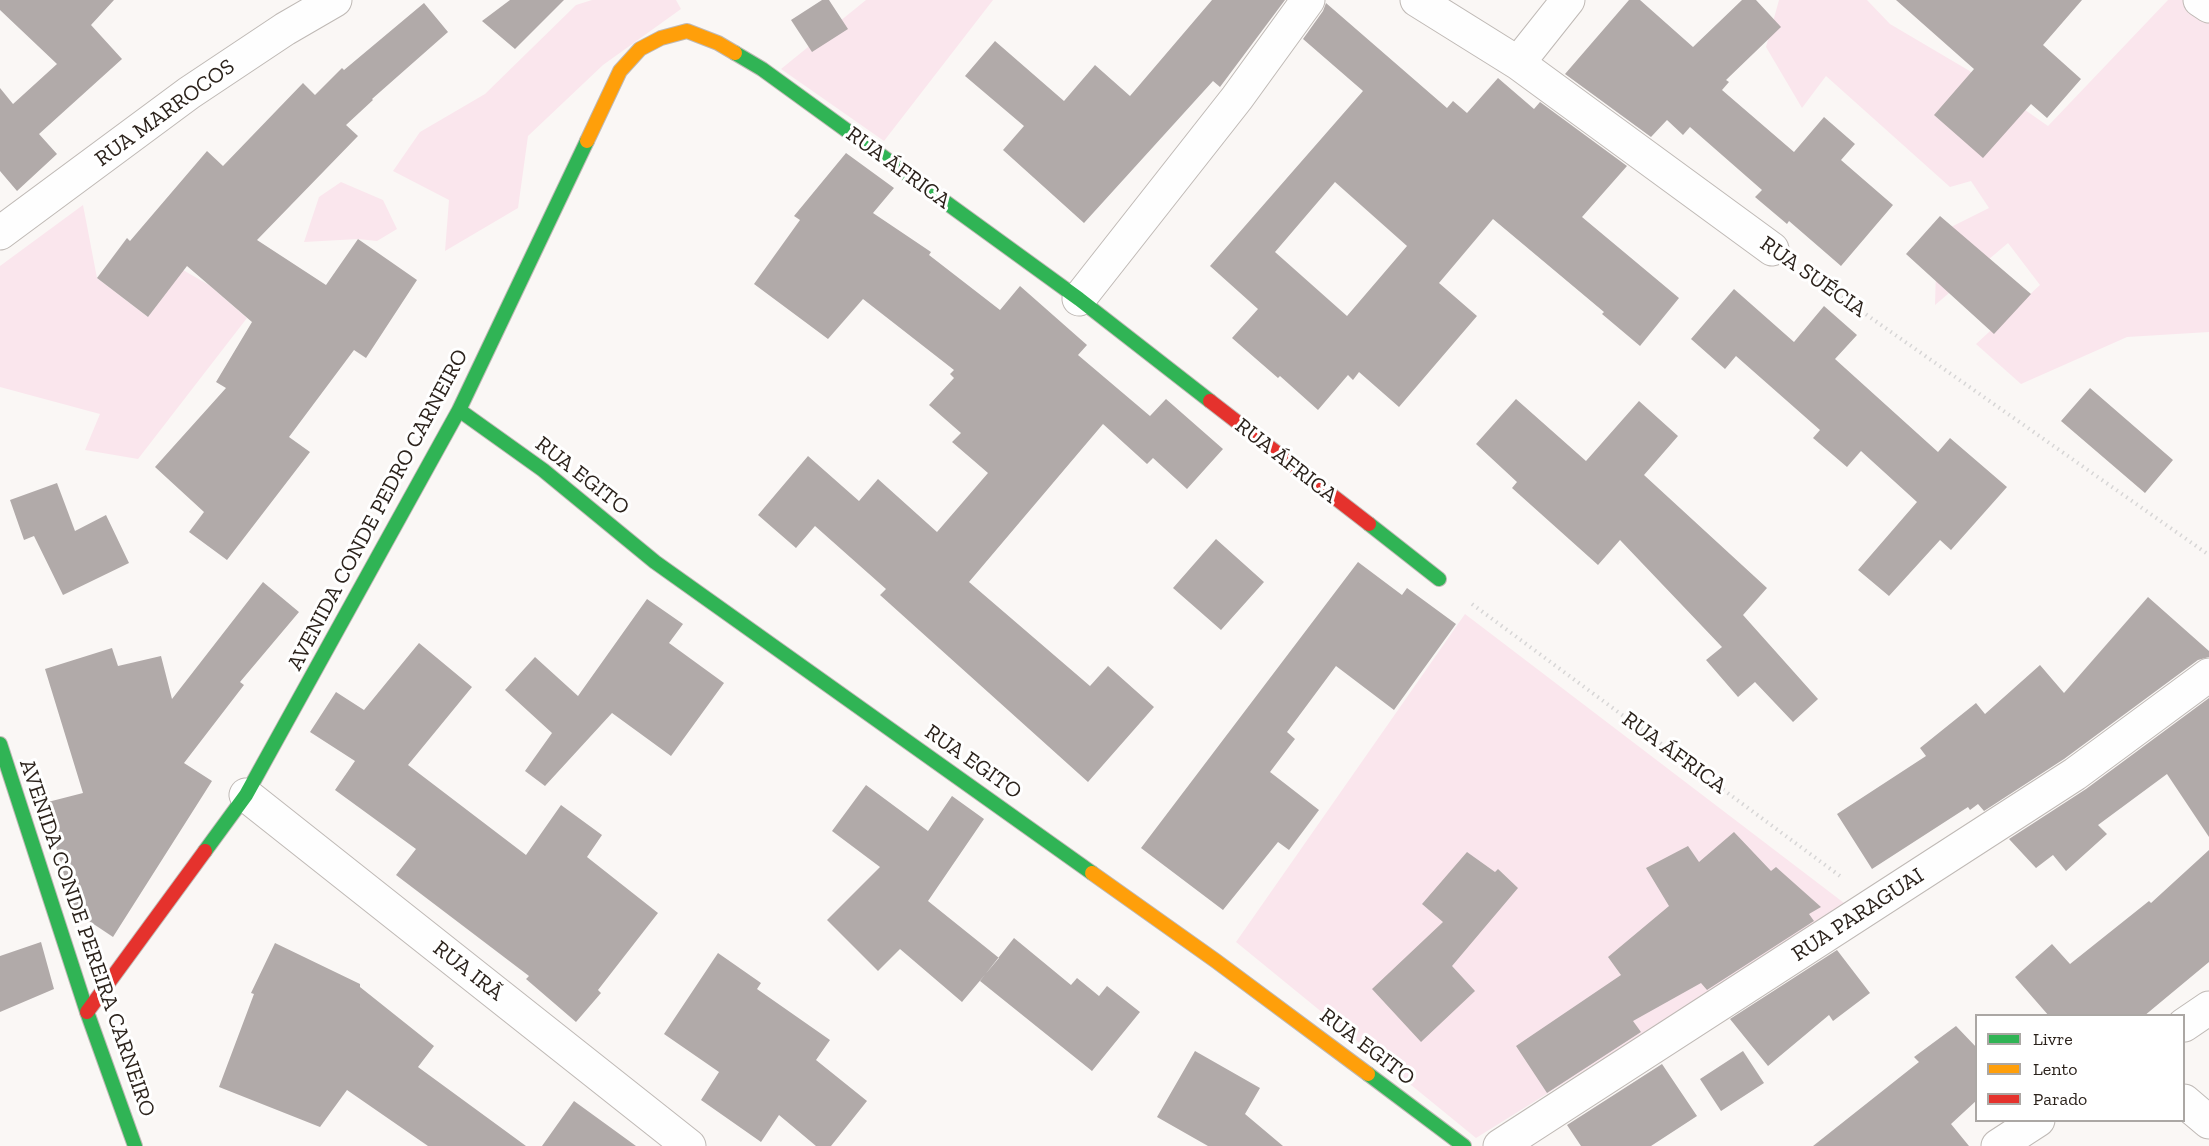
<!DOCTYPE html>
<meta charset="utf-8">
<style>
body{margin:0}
#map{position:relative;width:2209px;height:1146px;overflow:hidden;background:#faf7f5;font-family:"Zilla Slab",serif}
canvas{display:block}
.legend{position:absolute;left:1975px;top:1014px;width:210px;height:108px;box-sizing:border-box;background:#fff;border:2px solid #aba7a4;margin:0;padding:8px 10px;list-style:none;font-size:18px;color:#2c231c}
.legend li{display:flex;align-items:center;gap:12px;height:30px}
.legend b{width:30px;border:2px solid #aba7a4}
</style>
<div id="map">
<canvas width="2209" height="1146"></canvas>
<ul class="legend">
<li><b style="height:8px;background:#30b455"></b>Livre</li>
<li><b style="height:8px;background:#ff9f0a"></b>Lento</li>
<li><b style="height:8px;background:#e5322d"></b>Parado</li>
</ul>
</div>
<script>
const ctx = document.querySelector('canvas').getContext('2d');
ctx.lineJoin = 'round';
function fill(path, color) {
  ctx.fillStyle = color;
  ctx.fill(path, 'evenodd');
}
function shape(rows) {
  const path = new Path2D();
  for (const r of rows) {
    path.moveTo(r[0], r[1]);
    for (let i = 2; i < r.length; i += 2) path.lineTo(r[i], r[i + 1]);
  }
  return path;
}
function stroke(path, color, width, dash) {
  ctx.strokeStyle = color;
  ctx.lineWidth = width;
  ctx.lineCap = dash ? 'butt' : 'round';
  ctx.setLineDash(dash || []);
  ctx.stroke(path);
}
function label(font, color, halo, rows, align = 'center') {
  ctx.font = font + ' "Zilla Slab",serif';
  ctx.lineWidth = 6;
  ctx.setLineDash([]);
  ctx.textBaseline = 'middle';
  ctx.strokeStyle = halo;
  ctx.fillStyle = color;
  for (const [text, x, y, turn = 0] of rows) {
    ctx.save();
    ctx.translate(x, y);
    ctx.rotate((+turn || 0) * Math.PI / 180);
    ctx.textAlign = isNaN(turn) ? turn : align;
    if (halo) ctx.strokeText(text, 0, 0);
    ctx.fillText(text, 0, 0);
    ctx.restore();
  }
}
const green = shape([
 [592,0,676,0,681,9,603,65,528,136,518,208,445,251,449,200,393,171,420,132,485,94,576,5],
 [866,0,993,0,884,141,781,69],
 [1779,0,1867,0,1890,24,1968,70,2048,126,2168,0,2196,0,2209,11,2209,332,2127,337,2021,384,1976,344,2040,285,2008,243,1935,305,1937,234,1989,208,1971,181,1950,187,1826,76,1802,108,1766,47],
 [341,182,383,200,397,229,377,241,358,239,304,242,319,197],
 [83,205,97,278,148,317,183,270,209,285,247,318,138,459,85,450,100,414,0,387,0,266],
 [1465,614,1848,906,1476,1138,1236,942]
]);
const building = shape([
 [0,0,114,0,91,25,122,59,39,134,57,154,17,191,0,171,0,88,13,104,57,64,0,10],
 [510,0,564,0,515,49,482,21],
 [822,0,829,0,848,29,812,52,791,20],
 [1212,0,1285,0,1220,87,1213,81,1084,223,1003,150,1024,126,965,76,995,41,1064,101,1095,65,1130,96],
 [1629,0,1640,0,1693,47,1742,0,1756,0,1781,27,1726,80,1729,82,1722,90,1794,152,1824,117,1855,144,1841,160,1893,205,1841,266,1789,221,1787,224,1755,197,1762,190,1690,127,1683,135,1667,120,1651,137,1565,74],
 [1896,0,2082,0,2043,45,2081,79,2047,118,2031,104,1983,158,1934,115,1974,69],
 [424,3,448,32,372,99,373,100,346,125,358,136,257,240,326,285,358,239,417,280,366,358,354,350,289,437,310,452,227,560,189,532,204,512,155,467,226,388,216,382,252,322,187,266,148,317,97,278,127,238,130,241,207,151,223,166,303,83,315,95,342,68,344,70],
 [1326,3,1447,108,1453,101,1467,113,1498,78,1534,109,1540,102,1627,166,1582,217,1679,298,1640,346,1602,314,1604,312,1493,219,1439,283,1477,316,1399,407,1359,372,1353,380,1348,375,1318,410,1280,376,1278,378,1232,338,1258,309,1210,266,1363,91,1303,39,1323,11],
 [1335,182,1407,246,1347,316,1275,252],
 [846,153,894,188,873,213,931,252,929,255,1000,310,1020,286,1087,345,1078,355,1150,416,1166,399,1223,449,1187,489,1153,458,1147,464,1103,424,969,582,1090,686,1108,666,1154,707,1088,782,880,595,886,589,815,526,796,548,758,515,808,456,859,501,878,479,937,532,988,473,952,442,961,433,929,405,954,378,950,374,954,370,863,299,828,339,754,284,800,220,794,216],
 [1940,216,2031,294,1994,334,1906,254],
 [1734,289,1794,342,1824,306,1857,335,1835,359,1938,452,1950,438,2007,487,1951,550,1940,540,1889,596,1858,570,1917,502,1861,451,1847,467,1813,438,1820,430,1736,356,1725,369,1691,339],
 [2090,388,2173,460,2145,493,2061,421],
 [1516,399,1586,461,1639,401,1678,436,1644,475,1767,588,1743,615,1818,699,1793,722,1755,682,1738,697,1706,660,1722,647,1620,540,1598,565,1512,488,1517,482,1476,444],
 [57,483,75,531,106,515,129,563,63,595,34,536,24,540,10,500],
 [1216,539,1264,582,1221,630,1173,588],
 [1358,562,1402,595,1407,588,1456,624,1394,710,1336,666,1287,732,1295,739,1270,772,1319,810,1289,850,1278,842,1223,910,1141,848],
 [263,582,299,612,240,682,244,685,184,763,212,781,113,937,74,911,44,803,83,793,45,669,112,648,118,666,161,656,172,699],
 [2148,597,2209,651,2209,657,2198,660,2064,759,1984,811,1978,804,1970,810,1968,807,1872,869,1837,814,1926,756,1920,748,1976,703,1985,714,2040,665,2064,693],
 [647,599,683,624,669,643,724,683,671,756,612,713,545,786,525,771,552,733,505,690,535,657,578,696],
 [419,643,472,687,408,765,526,855,561,805,602,835,587,857,658,913,598,990,601,993,576,1022,526,979,529,976,396,875,416,849,335,790,355,761,310,732,336,692,364,710],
 [2209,698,2209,837,2167,774,2098,825,2107,834,2066,871,2053,855,2036,868,2009,839,2086,789],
 [866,785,928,831,952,796,984,819,928,901,999,958,962,1002,900,949,878,971,827,920,880,867,832,831],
 [1734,832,1771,871,1776,867,1821,907,1809,914,1814,921,1707,990,1701,983,1633,1021,1641,1032,1547,1093,1516,1046,1621,975,1608,957,1669,906,1646,868,1688,846,1699,862],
 [2209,850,2209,962,2144,1016,2049,1016,2015,977,2052,944,2070,964,2149,901,2151,903],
 [1467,852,1495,872,1498,869,1518,888,1452,966,1475,991,1421,1042,1372,989,1443,922,1422,904],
 [1014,938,1071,985,1077,978,1099,996,1107,986,1140,1012,1092,1071,980,981],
 [41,942,54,989,0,1012,0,956],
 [275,943,360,984,360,987,434,1046,418,1067,526,1146,428,1146,347,1090,320,1127,219,1087,254,994,251,993],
 [1837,950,1870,993,1833,1021,1829,1015,1768,1066,1730,1019],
 [718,953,761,983,757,989,830,1040,816,1060,867,1101,831,1146,816,1146,779,1115,761,1142,701,1100,719,1072,664,1034],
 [1956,1026,1977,1048,1977,1100,1951,1124,1969,1146,1813,1146,1919,1062,1914,1057],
 [1195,1051,1260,1088,1245,1114,1283,1146,1208,1146,1157,1117],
 [1743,1051,1764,1083,1721,1111,1700,1079],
 [1662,1064,1697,1116,1651,1146,1581,1146,1567,1125],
 [574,1101,636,1146,542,1146]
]);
const path = shape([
 [1807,273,2209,555],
 [1472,604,1840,876]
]);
const street = shape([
 [1417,0,1518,63,1772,249],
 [2200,0,2209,6],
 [1518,63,1568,0],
 [0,233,189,93,285,29,335,0],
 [1079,299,1237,98,1308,0],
 [246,795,689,1146],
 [2184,1025,2209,1008],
 [2184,1101,2209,1122],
 [1500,1146,2075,774,2209,675],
 [1998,1146,2038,1120]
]);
const fast = shape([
 [735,53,762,69,1079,299,1210,401],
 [459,410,543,470,655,562,1092,873],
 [1369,524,1439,579],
 [0,744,87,1012,135,1146],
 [205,851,246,795,459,410,587,141],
 [1368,1074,1464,1146]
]);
const slow = shape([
 [587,141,620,71,640,49,661,38,687,31,718,43,735,53],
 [1092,873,1216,961,1368,1074]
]);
const jam = shape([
 [1210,401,1369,524],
 [87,1012,205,851]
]);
const streetNames = [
 ["RUA MARROCOS",165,113,-36],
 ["RUA ÁFRICA",898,168,36],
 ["RUA SUÉCIA",1813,277,35],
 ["RUA ÁFRICA",1286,461,38],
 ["RUA EGITO",582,476,38],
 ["AVENIDA CONDE PEDRO CARNEIRO",378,510,-62],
 ["RUA ÁFRICA",1674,753,36],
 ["RUA EGITO",973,762,35],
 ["RUA PARAGUAI",1858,915,-33],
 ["AVENIDA CONDE PEREIRA CARNEIRO",87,938,71],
 ["RUA IRÃ",468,971,38],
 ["RUA EGITO",1367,1047,37]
];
fill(green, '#fae6ed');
fill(building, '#b1aaa9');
stroke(street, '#bfb9b5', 35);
stroke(fast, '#bfb9b5', 16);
stroke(slow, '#bfb9b5', 16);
stroke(jam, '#bfb9b5', 16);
stroke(path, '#d7d6d6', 4, [1.5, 4.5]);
stroke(street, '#fefefe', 33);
stroke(fast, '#30b455', 14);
stroke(slow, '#ff9f0a', 14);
stroke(jam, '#e5322d', 14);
label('22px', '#2c231c', '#fff', streetNames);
</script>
